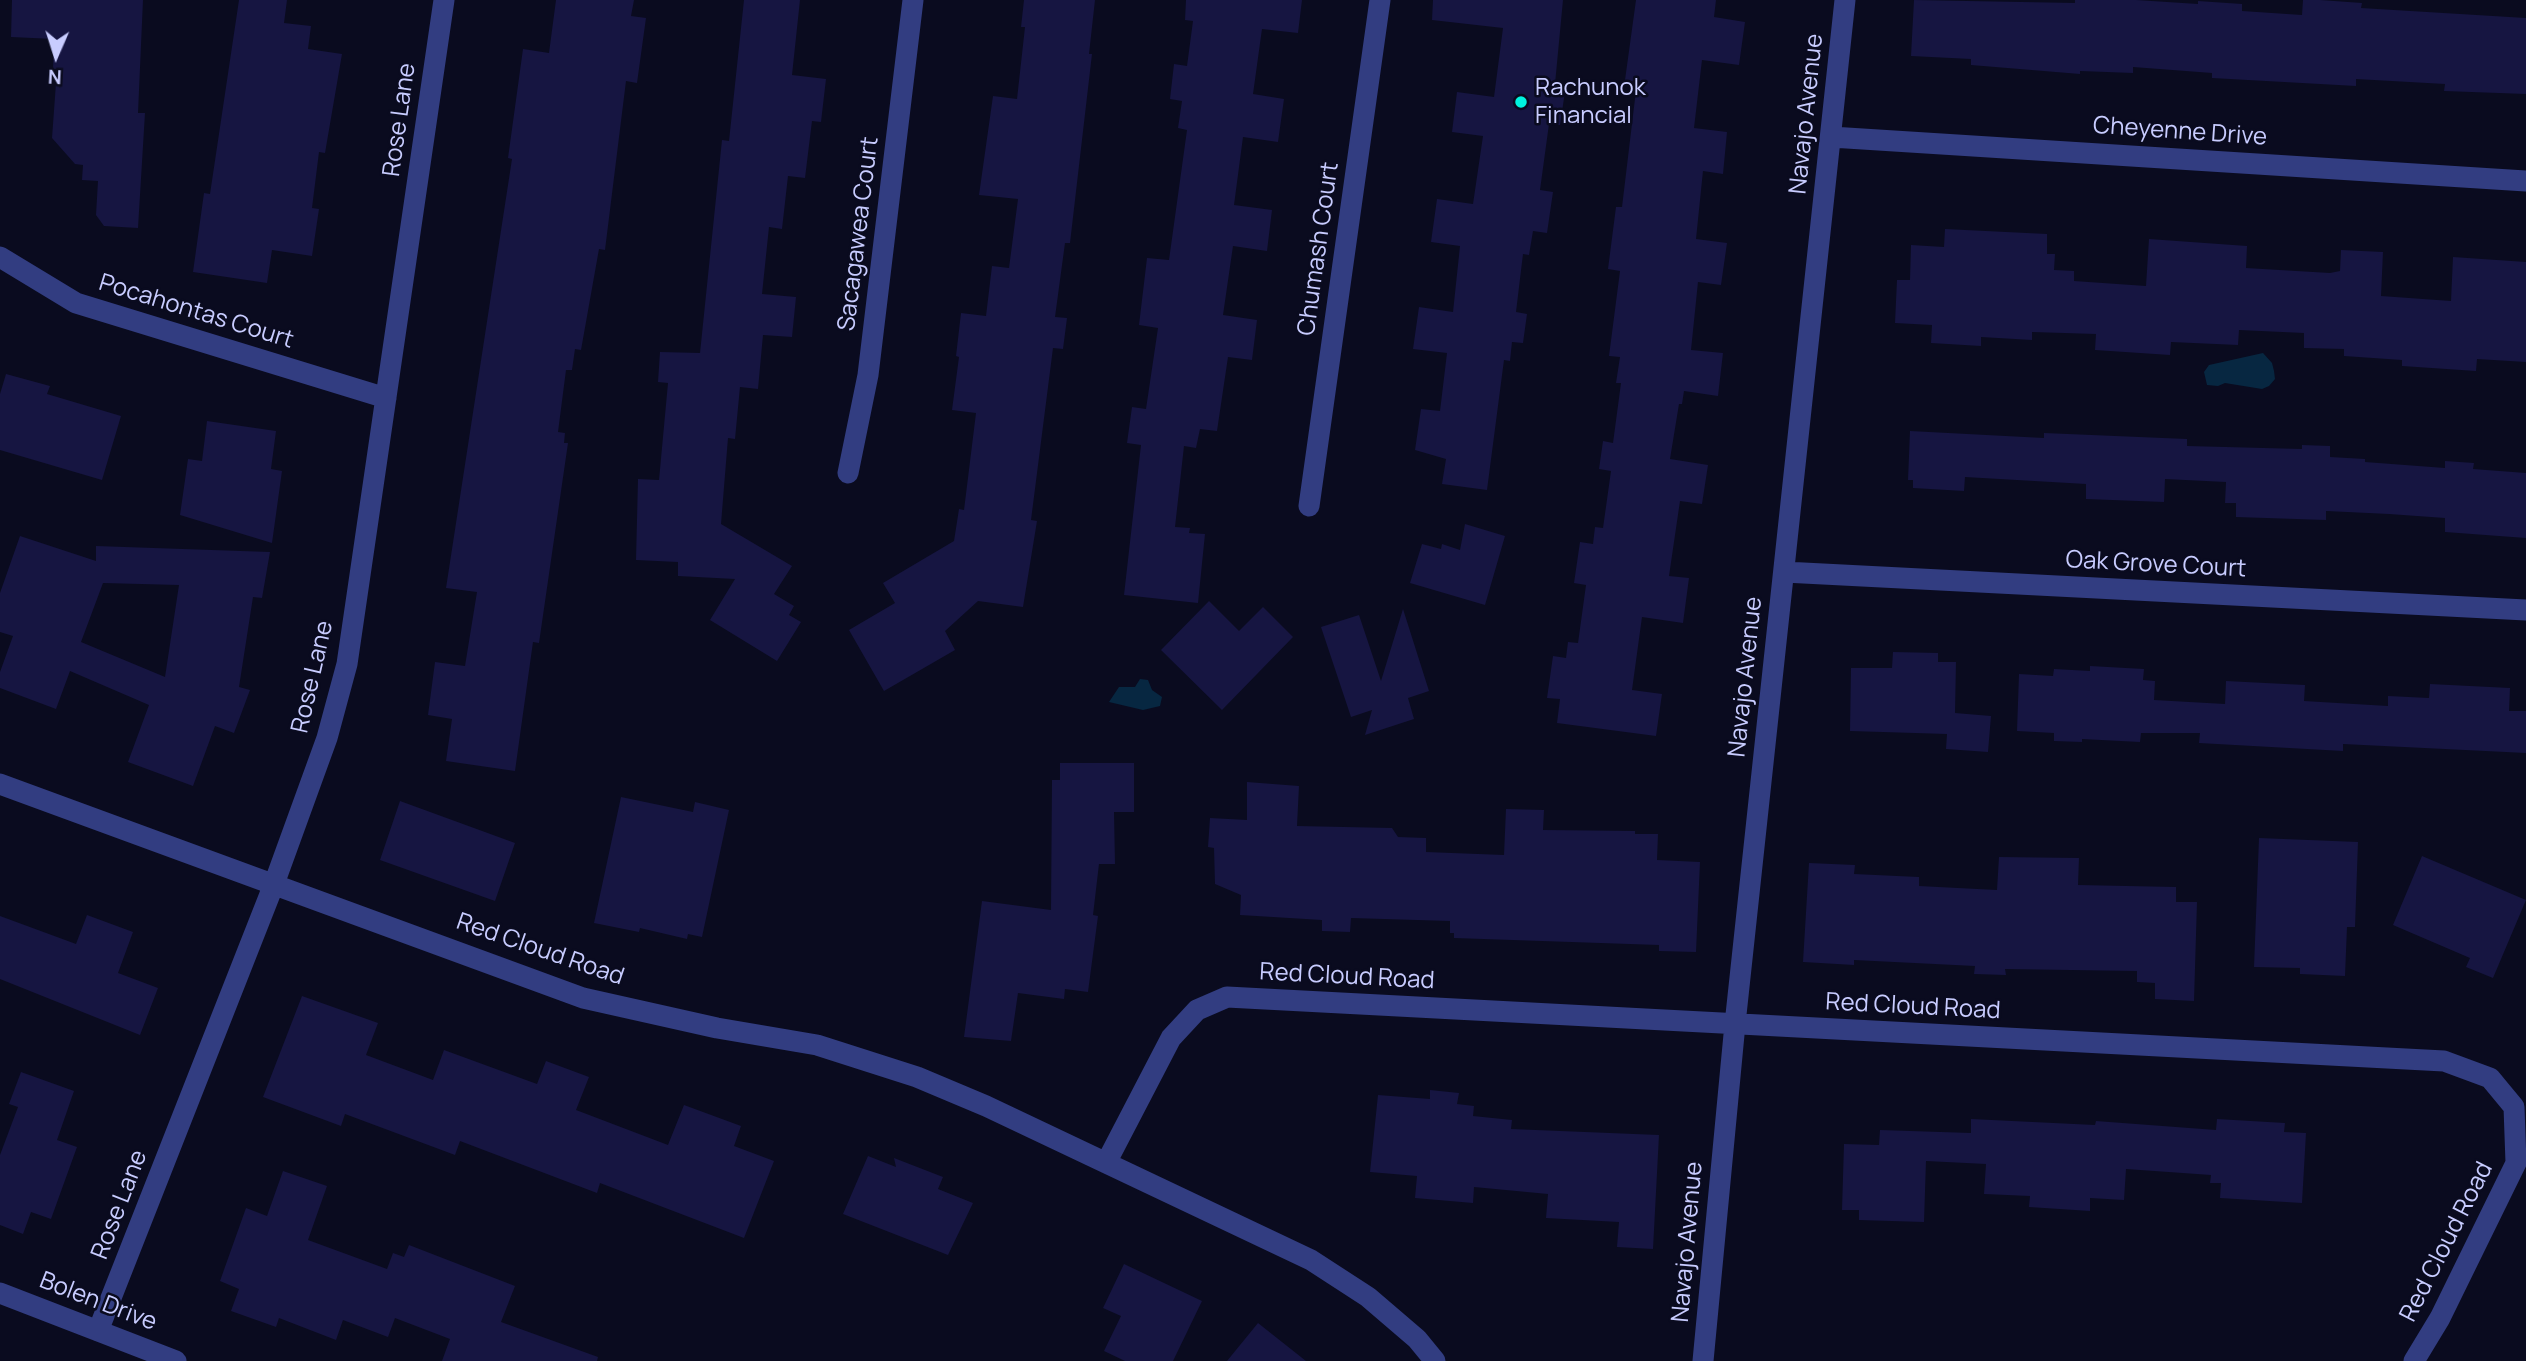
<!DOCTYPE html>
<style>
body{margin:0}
#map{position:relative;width:2526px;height:1361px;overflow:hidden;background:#0a0b1f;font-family:Manrope,sans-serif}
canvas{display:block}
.north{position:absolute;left:21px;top:21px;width:70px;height:70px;-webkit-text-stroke:5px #0a0b1f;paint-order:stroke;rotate:183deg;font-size:19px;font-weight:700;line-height:28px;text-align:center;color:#c8ccff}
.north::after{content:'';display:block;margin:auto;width:24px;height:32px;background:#c8ccff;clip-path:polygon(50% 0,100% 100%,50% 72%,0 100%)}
</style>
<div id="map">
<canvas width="2526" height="1361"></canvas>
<div class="north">N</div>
</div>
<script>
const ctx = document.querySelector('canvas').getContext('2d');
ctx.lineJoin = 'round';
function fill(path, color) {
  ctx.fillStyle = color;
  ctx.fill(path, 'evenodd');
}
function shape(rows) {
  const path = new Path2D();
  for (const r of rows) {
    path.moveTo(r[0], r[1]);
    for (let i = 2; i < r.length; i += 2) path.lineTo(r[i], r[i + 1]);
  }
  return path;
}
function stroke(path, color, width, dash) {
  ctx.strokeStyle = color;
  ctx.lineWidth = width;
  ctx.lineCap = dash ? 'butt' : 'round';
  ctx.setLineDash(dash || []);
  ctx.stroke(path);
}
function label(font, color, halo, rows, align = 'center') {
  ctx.font = font + ' Manrope,sans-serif';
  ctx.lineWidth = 5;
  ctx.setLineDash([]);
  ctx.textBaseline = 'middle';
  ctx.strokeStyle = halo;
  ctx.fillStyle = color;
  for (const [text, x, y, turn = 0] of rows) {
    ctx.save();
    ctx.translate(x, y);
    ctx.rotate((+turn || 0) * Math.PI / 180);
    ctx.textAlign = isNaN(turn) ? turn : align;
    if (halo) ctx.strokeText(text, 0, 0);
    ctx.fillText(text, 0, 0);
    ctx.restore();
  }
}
const water = shape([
 [2263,353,2272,363,2274,371,2275,379,2269,386,2262,389,2225,383,2218,386,2207,385,2204,372,2209,365],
 [1140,679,1148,680,1152,690,1162,697,1160,706,1143,710,1109,702,1119,687,1135,687]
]);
const building = shape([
 [12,0,143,0,138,113,145,113,138,228,104,226,96,215,98,181,82,180,83,165,75,164,52,138,57,69,53,69,54,39,11,37],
 [239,0,287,0,284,23,311,26,308,49,342,54,325,153,319,152,312,208,319,209,312,256,272,250,267,283,193,272,204,193,210,194],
 [556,0,634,0,631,16,646,18,637,83,626,81,605,250,599,249,581,350,575,349,572,370,566,370,558,432,565,433,564,443,568,443,539,643,533,642,515,771,446,761,452,719,428,715,435,662,465,666,477,592,446,588,512,159,508,158,523,49,549,53],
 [744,0,800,0,792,75,826,79,821,122,812,121,805,178,788,176,782,229,769,227,762,294,796,297,792,337,763,335,758,389,740,387,735,439,728,438,721,524,792,566,774,594,794,606,789,615,801,622,777,661,710,620,735,579,678,576,678,562,636,560,638,479,659,480,668,383,658,382,660,352,700,353,722,140,729,141],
 [1024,0,1095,0,1089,54,1092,54,1070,243,1065,243,1055,317,1067,318,1063,349,1053,348,1031,520,1037,521,1023,607,978,601,945,631,955,650,884,691,849,630,895,603,883,583,954,541,959,509,964,510,976,413,952,410,959,357,956,356,961,313,986,316,992,266,1009,268,1018,199,979,195,993,96,1017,99,1025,27,1021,27],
 [1186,0,1302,0,1298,33,1262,29,1253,94,1284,99,1278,142,1243,137,1234,205,1272,210,1267,251,1233,246,1223,315,1257,320,1252,360,1228,357,1217,431,1200,429,1196,448,1184,446,1175,527,1190,528,1189,533,1205,534,1198,603,1124,595,1141,445,1127,443,1132,407,1146,409,1158,328,1139,325,1147,258,1169,260,1187,130,1178,128,1182,101,1170,99,1174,64,1187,66,1193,21,1185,20],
 [1433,0,1563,0,1555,84,1566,85,1560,125,1549,124,1540,190,1553,192,1547,233,1533,231,1529,255,1523,254,1516,312,1527,314,1523,343,1512,342,1510,361,1504,360,1487,490,1442,484,1446,459,1415,450,1421,409,1440,411,1447,353,1413,349,1419,307,1453,312,1460,246,1431,242,1437,199,1473,204,1483,136,1452,132,1457,92,1494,97,1503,28,1432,20],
 [1636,0,1716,0,1714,17,1745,22,1739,65,1702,60,1694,128,1727,132,1723,174,1703,171,1696,239,1727,243,1721,285,1698,282,1691,350,1723,353,1718,396,1684,391,1682,404,1679,404,1670,459,1708,465,1702,504,1680,501,1669,576,1689,578,1683,623,1642,617,1632,690,1662,694,1656,736,1557,723,1560,699,1547,698,1553,656,1566,658,1568,642,1578,643,1586,585,1574,583,1580,542,1593,544,1595,527,1603,528,1611,471,1599,469,1603,441,1613,443,1621,383,1616,383,1620,357,1609,356,1620,271,1608,269,1616,207,1622,207,1637,82,1625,80],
 [1914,0,2075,3,2075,0,2136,0,2198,4,2198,1,2242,4,2242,11,2302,15,2303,0,2320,0,2362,3,2361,8,2526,18,2526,94,2444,91,2445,84,2356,79,2356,86,2212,78,2212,73,2133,67,2133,73,2080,71,2080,74,1971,65,1971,59,1911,56],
 [1945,229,2047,234,2047,254,2055,254,2054,270,2074,271,2074,281,2146,286,2149,239,2247,246,2246,268,2330,273,2340,271,2341,250,2383,252,2381,296,2451,301,2453,257,2526,262,2526,362,2477,359,2476,371,2402,366,2402,360,2344,356,2344,349,2304,348,2304,333,2239,330,2238,345,2171,342,2170,355,2095,350,2096,334,2032,332,2032,340,1981,337,1981,346,1931,343,1932,325,1895,323,1897,280,1910,280,1911,245,1944,247],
 [6,374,50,386,47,394,121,416,102,480,0,450,0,394],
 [207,421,276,431,271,469,282,471,272,543,180,515,188,459,202,461],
 [1910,431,2044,438,2044,433,2187,439,2187,446,2302,449,2302,445,2330,446,2330,457,2365,459,2365,462,2445,468,2445,461,2474,463,2473,469,2526,473,2526,538,2445,532,2445,518,2389,514,2326,511,2326,520,2236,517,2236,503,2225,503,2226,482,2165,479,2164,502,2086,499,2086,484,1965,477,1964,491,1913,488,1913,480,1908,480],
 [1465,524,1505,536,1485,605,1410,583,1422,544,1441,549,1442,544,1460,550],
 [20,536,96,561,96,546,270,552,262,598,253,597,239,687,250,690,234,733,215,726,193,786,128,762,149,705,70,671,56,709,0,688,0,672,13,636,0,632,0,593],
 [103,583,179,585,165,677,81,642],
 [1209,601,1239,631,1263,607,1293,637,1222,710,1161,650],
 [1403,609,1429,691,1408,698,1414,719,1365,735,1372,710,1351,717,1321,627,1359,615,1381,681],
 [1893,652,1938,653,1938,662,1956,662,1955,713,1991,716,1988,752,1946,749,1947,734,1850,731,1851,668,1892,668],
 [2090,666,2144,669,2143,680,2155,681,2154,700,2225,704,2226,681,2305,685,2304,701,2388,706,2388,696,2429,698,2430,684,2510,688,2509,711,2526,711,2526,753,2343,744,2343,751,2199,743,2200,733,2141,733,2140,742,2082,739,2082,742,2054,741,2054,733,2017,731,2019,674,2053,676,2054,669,2090,671],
 [1060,763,1134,763,1134,812,1114,812,1115,864,1099,864,1093,915,1098,916,1088,992,1065,989,1064,999,1018,993,1011,1041,964,1037,982,901,1051,910,1052,780,1060,780],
 [1247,782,1299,786,1297,826,1392,828,1398,837,1426,838,1426,852,1504,855,1506,809,1544,810,1543,830,1635,831,1635,834,1658,834,1657,860,1700,862,1696,952,1659,951,1659,945,1454,938,1454,933,1450,933,1450,921,1351,918,1350,932,1322,931,1322,920,1240,915,1241,895,1215,884,1214,848,1208,847,1210,818,1247,820],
 [621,797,693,812,695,802,729,810,702,937,688,934,687,939,640,928,639,932,594,923],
 [400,801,515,843,495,901,380,860],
 [2259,838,2358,842,2355,927,2347,927,2345,976,2300,974,2300,968,2254,967],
 [2422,856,2526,900,2493,978,2466,967,2470,958,2393,925],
 [1999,857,2079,858,2078,885,2176,887,2176,902,2197,902,2194,1001,2155,999,2155,983,2137,982,2137,971,2005,969,2006,975,1974,974,1975,966,1854,960,1854,965,1803,962,1809,863,1855,865,1854,874,1919,877,1919,886,1997,890],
 [87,915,133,932,118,973,158,988,140,1035,0,979,0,916,76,944],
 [302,996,378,1023,366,1055,433,1080,444,1050,537,1084,546,1061,589,1077,576,1110,668,1145,684,1105,741,1126,734,1146,774,1161,744,1238,600,1183,597,1193,460,1141,455,1155,345,1114,341,1126,263,1097],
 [21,1072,74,1091,57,1140,77,1147,51,1219,31,1212,23,1234,0,1225,0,1155,18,1107,9,1104],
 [1430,1090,1459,1093,1457,1104,1474,1106,1473,1116,1512,1120,1511,1129,1659,1135,1653,1249,1617,1247,1619,1222,1546,1218,1548,1194,1474,1187,1473,1203,1415,1198,1417,1176,1370,1172,1378,1095,1430,1099],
 [1971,1119,2095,1125,2096,1121,2216,1130,2217,1119,2285,1123,2284,1132,2306,1133,2302,1203,2220,1198,2221,1183,2210,1183,2211,1175,2126,1169,2124,1200,2090,1198,2090,1211,2029,1207,2030,1196,1984,1194,1986,1164,1926,1161,1924,1222,1859,1220,1859,1210,1842,1210,1844,1144,1879,1145,1880,1130,1971,1133],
 [868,1156,896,1167,894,1158,943,1177,938,1189,973,1203,948,1255,843,1214],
 [283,1171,327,1186,308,1240,387,1269,393,1253,404,1257,409,1245,515,1286,501,1322,598,1357,597,1361,442,1361,450,1339,395,1318,388,1337,343,1320,336,1340,279,1318,276,1327,231,1311,239,1289,220,1281,246,1208,267,1216],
 [1124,1264,1202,1301,1173,1361,1125,1361,1104,1351,1121,1316,1103,1308],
 [1258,1323,1306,1361,1227,1361]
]);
const minor = shape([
 [1831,137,2526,181],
 [0,257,76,303,386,398],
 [848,473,868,375,913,0],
 [1309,506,1380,0],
 [1784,572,2526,610],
 [0,784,583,998,717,1028,817,1045,917,1077,986,1106,1311,1260,1368,1297,1417,1339,1435,1361],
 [1106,1163,1171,1038,1197,1010,1227,997,2444,1061,2490,1078,2514,1107,2516,1163,2440,1318,2414,1361],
 [0,1293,176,1361],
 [98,1331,274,884,327,738,347,664,444,0],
 [1703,1361,1735,1024,1845,0]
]);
const markers = [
 [1521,102,7,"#00f3df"]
];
const poiNames = [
 ["Rachunok",1535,88],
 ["Financial",1535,116]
];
const streetNames = [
 ["Navajo Avenue",1807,114,-84],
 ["Rose Lane",400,120,-82],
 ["Cheyenne Drive",2180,132,4],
 ["Sacagawea Court",859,234,-83],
 ["Chumash Court",1319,249,-82],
 ["Pocahontas Court",196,312,17],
 ["Oak Grove Court",2156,565,3],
 ["Rose Lane",313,677,-77],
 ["Navajo Avenue",1746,677,-84],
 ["Red Cloud Road",540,950,19],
 ["Red Cloud Road",1347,977,3],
 ["Red Cloud Road",1913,1007,3],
 ["Rose Lane",120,1205,-69],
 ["Navajo Avenue",1688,1242,-85],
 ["Red Cloud Road",2447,1242,-63],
 ["Bolen Drive",98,1302,21]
];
fill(water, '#072741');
fill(building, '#161541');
stroke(minor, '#323d81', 21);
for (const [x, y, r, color] of markers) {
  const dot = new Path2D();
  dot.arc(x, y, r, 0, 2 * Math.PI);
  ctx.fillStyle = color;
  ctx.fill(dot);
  stroke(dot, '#0a0b1f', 2.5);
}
label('24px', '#c8ccff', '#0a0b1f', poiNames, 'left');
label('24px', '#c8ccff', '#0a0b1f', streetNames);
</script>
